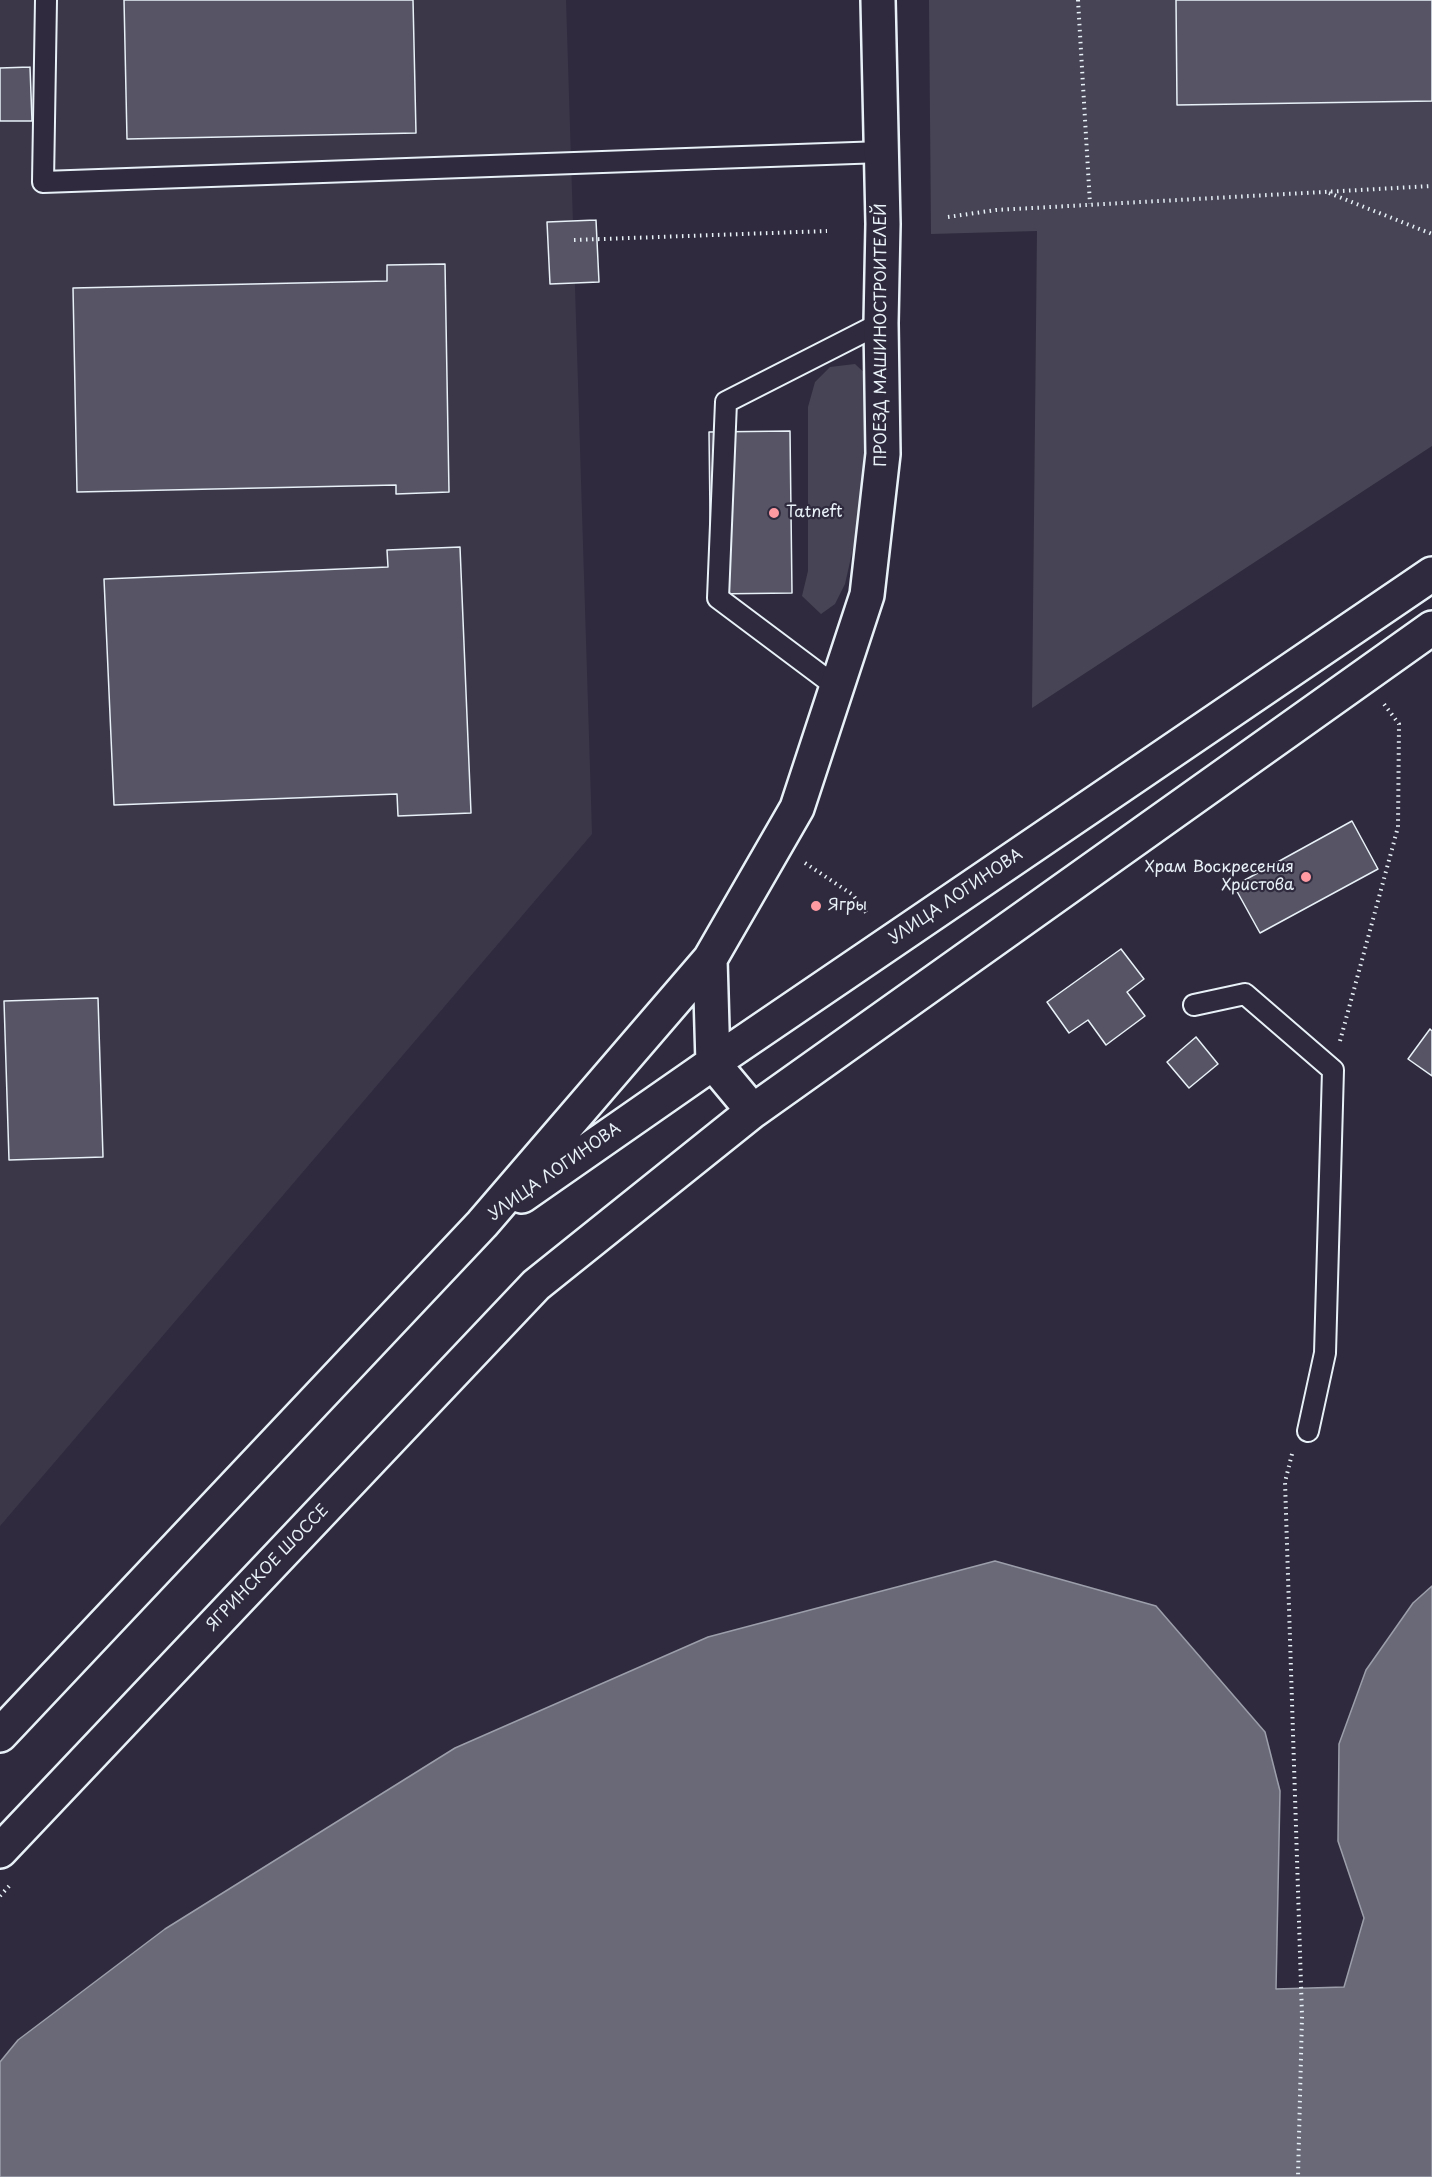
<!DOCTYPE html>
<meta charset="utf-8">
<style>
body{margin:0}
canvas{display:block;background:#2f2a3d}
</style>
<canvas width="1432" height="2177"></canvas>
<script>
const ctx = document.querySelector('canvas').getContext('2d');
ctx.lineJoin = 'round';
function fill(path, color) {
  ctx.fillStyle = color;
  ctx.fill(path, 'evenodd');
}
function shape(rows) {
  const path = new Path2D();
  for (const r of rows) {
    path.moveTo(r[0], r[1]);
    for (let i = 2; i < r.length; i += 2) path.lineTo(r[i], r[i + 1]);
  }
  return path;
}
function stroke(path, color, width, dash) {
  ctx.strokeStyle = color;
  ctx.lineWidth = width;
  ctx.lineCap = dash ? 'butt' : 'round';
  ctx.setLineDash(dash || []);
  ctx.stroke(path);
}
function label(font, color, halo, rows, align = 'center') {
  ctx.font = font + ' "Playpen Sans",sans-serif';
  ctx.lineWidth = 4.5;
  ctx.setLineDash([]);
  ctx.textBaseline = 'middle';
  ctx.strokeStyle = halo;
  ctx.fillStyle = color;
  for (const [text, x, y, turn = 0] of rows) {
    ctx.save();
    ctx.translate(x, y);
    ctx.rotate((+turn || 0) * Math.PI / 180);
    ctx.textAlign = isNaN(turn) ? turn : align;
    if (halo) ctx.strokeText(text, 0, 0);
    ctx.fillText(text, 0, 0);
    ctx.restore();
  }
}
const built = shape([
 [0,0,566,0,592,834,0,1526]
]);
const green = shape([
 [929,0,1432,0,1432,446,1032,708,1037,231,931,234],
 [855,364,873,381,861,513,845,584,835,604,821,614,802,596,808,571,808,407,815,382,830,367]
]);
const water = shape([
 [995,1561,1156,1606,1265,1732,1280,1791,1276,1989,1344,1987,1364,1918,1338,1841,1339,1744,1366,1670,1413,1603,1432,1586,1432,2177,0,2177,0,2062,18,2040,165,1929,455,1748,708,1637,995,1561]
]);
const building = shape([
 [124,0,413,0,416,133,127,139,124,0],
 [1176,0,1432,0,1432,101,1177,105,1176,0],
 [30,67,32,121,0,121,0,68,30,67],
 [596,220,599,282,550,284,547,222,596,220],
 [445,264,449,492,396,494,396,485,77,492,73,288,387,281,387,265,445,264],
 [790,431,792,593,711,594,709,432,790,431],
 [460,547,471,813,398,816,397,794,114,805,104,579,388,567,387,550,460,547],
 [1352,821,1378,869,1260,933,1234,886,1352,821],
 [1121,949,1144,979,1127,992,1145,1016,1106,1045,1088,1020,1069,1033,1047,1002,1121,949],
 [98,998,103,1157,9,1160,4,1001,98,998],
 [1430,1029,1432,1031,1432,1076,1408,1059,1430,1029],
 [1196,1037,1218,1064,1189,1088,1167,1062,1196,1037]
]);
const path = shape([
 [1078,0,1090,204],
 [1329,193,1432,234],
 [948,217,996,210,1432,186],
 [574,240,827,231],
 [805,863,853,895,868,915],
 [1340,1041,1398,827,1399,724,1384,704],
 [1292,1454,1285,1482,1302,2016,1298,2177],
 [0,1896,11,1884]
]);
const lane = shape([
 [46,0,43,182,882,152],
 [838,688,718,598,726,402,881,323],
 [1194,1005,1245,994,1333,1070,1325,1353,1308,1431]
]);
const secondary = shape([
 [710,959,713,1063,753,1111],
 [522,1196,713,1063,1432,574],
 [0,1735,482,1224,710,959,797,808,867,595,883,454,881,323,883,224,878,0],
 [0,1851,536,1285,753,1111,1432,628]
]);
const markers = [
 [774,513,6,"#ff9aa2"],
 [1306,877,6,"#ff9aa2"],
 [816,906,6,"#ff9aa2"]
];
const streetNames = [
 ["ПРОЕЗД МАШИНОСТРОИТЕЛЕЙ",882,335,-90],
 ["УЛИЦА ЛОГИНОВА",956,897,-34],
 ["УЛИЦА ЛОГИНОВА",555,1172,-35],
 ["ЯГРИНСКОЕ ШОССЕ",268,1568,-46]
];
const poiNames = [
 ["Tatneft",786,513],
 ["Храм Воскресения",1294,868,"right"],
 ["Христова",1294,886,"right"],
 ["Ягры",828,906]
];
fill(built, '#3b3749');
fill(green, '#464455');
fill(water, '#696978');
stroke(water, '#9c9fab', 1.5);
fill(building, '#575565');
stroke(building, '#e8f1f8', 1.5);
stroke(lane, '#e8f1f8', 24);
stroke(secondary, '#e8f1f8', 38);
stroke(path, '#e8f1f8', 4, [1.5, 4.5]);
stroke(lane, '#2f2a3d', 20);
stroke(secondary, '#2f2a3d', 33);
for (const [x, y, r, color] of markers) {
  const dot = new Path2D();
  dot.arc(x, y, r, 0, 2 * Math.PI);
  ctx.fillStyle = color;
  ctx.fill(dot);
  stroke(dot, '#2f2a3d', 2);
}
label('16px', '#e8f1f8', '#2f2a3d', streetNames);
label('16px', '#e8f1f8', '#2f2a3d', poiNames, 'left');
</script>
